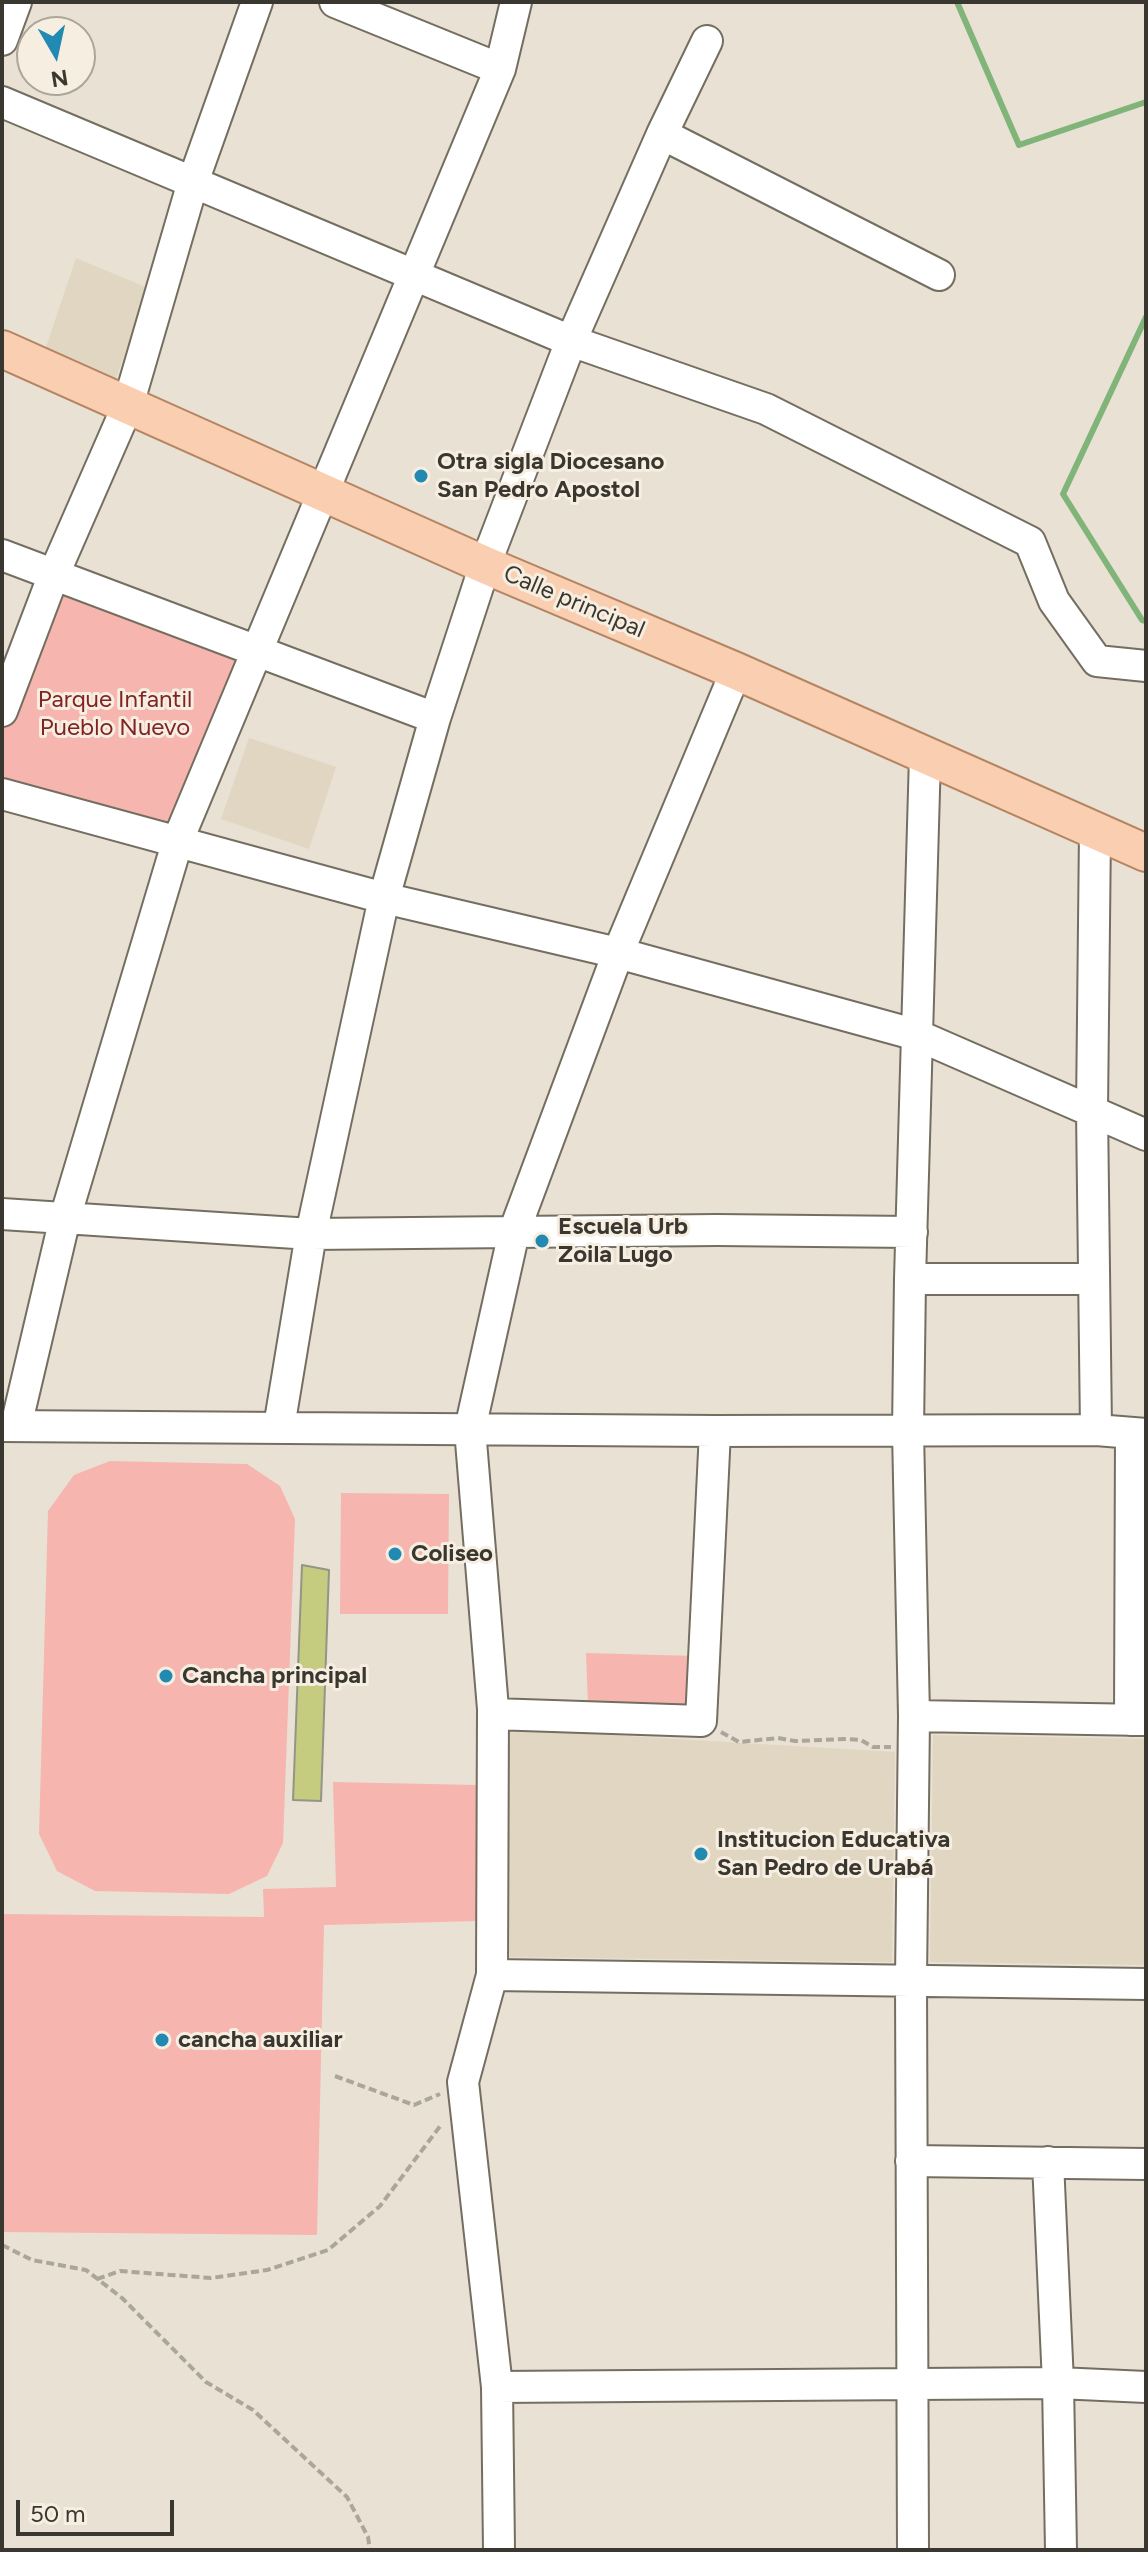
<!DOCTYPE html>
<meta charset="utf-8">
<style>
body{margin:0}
#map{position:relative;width:1148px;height:2552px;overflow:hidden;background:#e9e1d3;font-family:Figtree,sans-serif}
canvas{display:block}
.frame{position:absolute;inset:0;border:4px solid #3a3731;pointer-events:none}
.north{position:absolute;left:16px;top:16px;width:80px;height:80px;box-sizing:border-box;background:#f6eee0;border:2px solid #aba59a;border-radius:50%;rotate:171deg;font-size:22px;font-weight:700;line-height:32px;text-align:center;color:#3a3731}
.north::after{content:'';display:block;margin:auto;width:28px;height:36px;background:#228ab2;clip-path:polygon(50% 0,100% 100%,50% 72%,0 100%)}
.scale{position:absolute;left:16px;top:2500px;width:158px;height:36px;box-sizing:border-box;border:4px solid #3a3731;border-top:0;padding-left:10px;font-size:24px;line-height:28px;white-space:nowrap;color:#3a3731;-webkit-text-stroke:6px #f6eee0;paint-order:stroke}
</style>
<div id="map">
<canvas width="1148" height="2552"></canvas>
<div class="frame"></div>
<div class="north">N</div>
<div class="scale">50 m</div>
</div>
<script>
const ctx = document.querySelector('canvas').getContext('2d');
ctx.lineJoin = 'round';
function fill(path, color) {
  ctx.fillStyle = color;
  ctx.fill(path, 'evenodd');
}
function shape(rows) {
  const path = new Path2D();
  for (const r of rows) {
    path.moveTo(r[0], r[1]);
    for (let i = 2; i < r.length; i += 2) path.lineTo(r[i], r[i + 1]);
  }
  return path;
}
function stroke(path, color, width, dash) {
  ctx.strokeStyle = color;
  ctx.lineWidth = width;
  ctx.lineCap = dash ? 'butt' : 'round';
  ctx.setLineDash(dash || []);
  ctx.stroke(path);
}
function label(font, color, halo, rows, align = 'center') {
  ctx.font = font + ' Figtree,sans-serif';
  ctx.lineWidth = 6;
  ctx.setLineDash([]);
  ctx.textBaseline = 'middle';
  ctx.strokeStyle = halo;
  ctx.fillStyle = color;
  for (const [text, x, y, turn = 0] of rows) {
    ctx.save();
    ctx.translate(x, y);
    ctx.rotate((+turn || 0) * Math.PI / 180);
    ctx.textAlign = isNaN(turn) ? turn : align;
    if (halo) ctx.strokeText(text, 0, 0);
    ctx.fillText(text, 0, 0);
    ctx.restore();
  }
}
const built = shape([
 [76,258,148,288,113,387,43,356],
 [249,738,336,767,309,849,221,819],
 [507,1729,895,1752,892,1962,510,1957],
 [933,1735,1146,1739,1146,1965,930,1962]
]);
const green = shape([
 [54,574,257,651,178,840,2,794,2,711],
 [110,1461,247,1464,280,1486,295,1519,283,1843,267,1876,229,1894,95,1891,57,1871,39,1834,48,1511,74,1475],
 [341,1493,449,1494,448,1614,340,1614],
 [586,1653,695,1656,695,1711,588,1705],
 [333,1782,476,1785,478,1921,324,1925,317,2235,2,2232,4,1914,264,1917,263,1889,336,1887]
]);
const stream = shape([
 [957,2,1019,145,1146,102],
 [1146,317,1063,494,1142,620,1146,621]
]);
const building = shape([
 [302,1565,329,1570,321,1801,293,1800,302,1565]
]);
const path = shape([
 [721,1732,739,1742,778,1738,795,1741,846,1739,861,1740,873,1747,891,1747],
 [335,2076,414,2105,440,2094],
 [2,2245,32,2260,86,2270,122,2298,206,2382,253,2410,347,2497,368,2537,370,2550],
 [97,2279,120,2271,211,2278,267,2270,328,2250,380,2206,441,2125]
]);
const minor = shape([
 [335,2,500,69],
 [2,40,16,2],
 [2,102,571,341,766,409,1030,542,1054,601,1097,661,1146,666],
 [662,134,939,275],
 [2,555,435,718],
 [2,711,54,574,128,405,193,182,257,2],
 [2,794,384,898,618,953,917,1035,1146,1135],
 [1095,831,1092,1110,1096,1430],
 [2,1214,311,1234,717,1230,912,1232],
 [910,1279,1094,1279],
 [2,1426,715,1431,1096,1430,1146,1434],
 [16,1426,65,1218,178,840,500,69,516,2],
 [279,1427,311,1234,384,898,435,718,485,565,571,341,662,134,707,41],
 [493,1714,701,1721,715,1431],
 [914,1716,1146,1720],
 [1130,1720,1131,1434],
 [492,1975,1146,1984],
 [911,2161,1146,2164],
 [1048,2162,1058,2383,1061,2550],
 [497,2387,1058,2383,1146,2387],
 [499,2550,497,2387,463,2082,492,1975,493,1709,470,1429,514,1232,618,953,736,671],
 [913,2550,911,1981,914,1716,908,1431,910,1279,925,756]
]);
const major = shape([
 [2,349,485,565,736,671,1146,853]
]);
const markers = [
 [421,476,8,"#228ab2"],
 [542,1241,8,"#228ab2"],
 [395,1554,8,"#228ab2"],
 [166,1676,8,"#228ab2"],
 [701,1854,8,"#228ab2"],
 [162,2040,8,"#228ab2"]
];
const poiNames = [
 ["Otra sigla Diocesano",437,462],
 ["San Pedro Apostol",437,490],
 ["Escuela Urb",558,1227],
 ["Zoila Lugo",558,1255],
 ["Coliseo",411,1554],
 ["Cancha principal",182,1676],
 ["Institucion Educativa",717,1840],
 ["San Pedro de Urabá",717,1868],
 ["cancha auxiliar",178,2040]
];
const streetNames = [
 ["Calle principal",574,602,23]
];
const parkNames = [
 ["Parque Infantil",115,700],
 ["Pueblo Nuevo",115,728]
];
fill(built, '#e1d6c1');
fill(green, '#f6b5af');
stroke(stream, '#80b479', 6);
fill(building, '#c5cc7f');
stroke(building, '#939587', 2);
stroke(minor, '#746e61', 34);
stroke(major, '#b58462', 40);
stroke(path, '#aba59a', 4, [8, 4]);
stroke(minor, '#fff', 30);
stroke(major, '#faceb0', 36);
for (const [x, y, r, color] of markers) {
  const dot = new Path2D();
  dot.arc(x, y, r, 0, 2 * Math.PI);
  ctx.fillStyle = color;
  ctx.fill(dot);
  stroke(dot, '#f6eee0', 3);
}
label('bold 24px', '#3a3731', '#f6eee0', poiNames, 'left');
label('24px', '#3a3731', '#f6eee0', streetNames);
label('24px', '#822323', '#f6eee0', parkNames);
</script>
